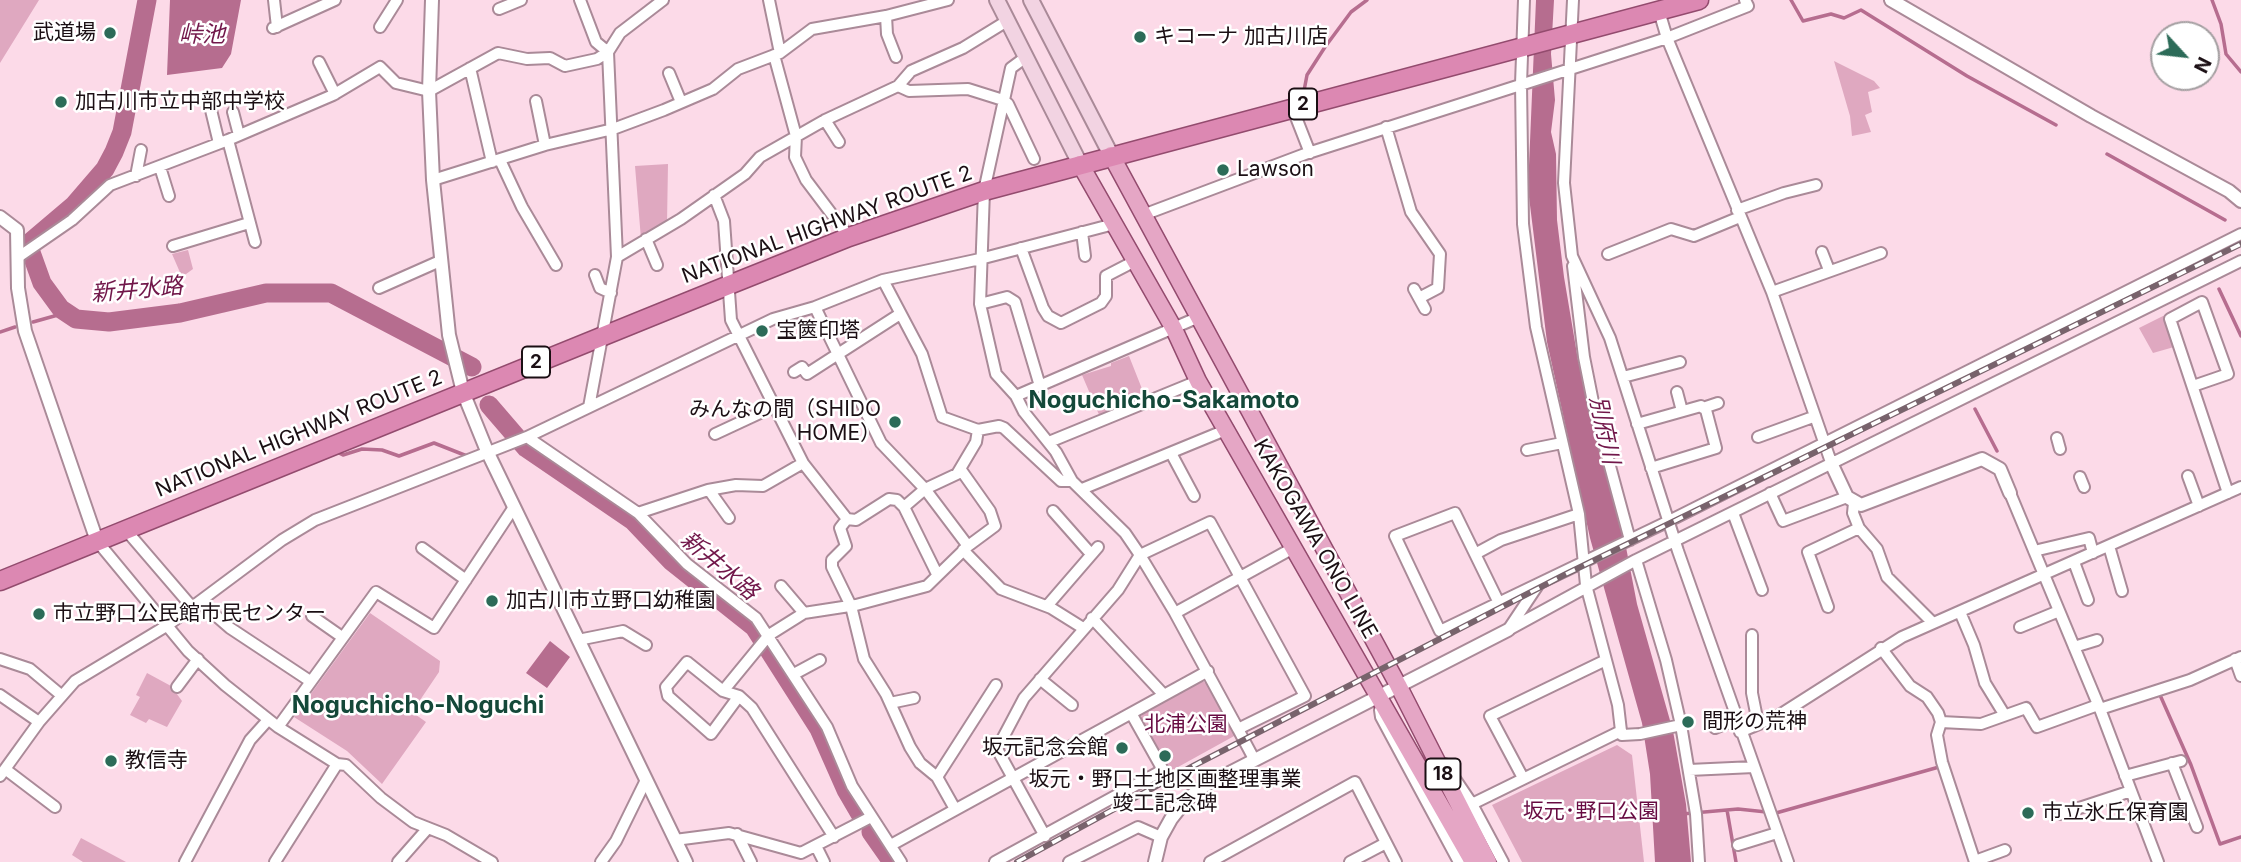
<!DOCTYPE html>
<meta charset="utf-8">
<style>
body{margin:0}
#map{position:relative;width:2241px;height:862px;overflow:hidden;background:#fcdae8;font-family:Inter,sans-serif}
canvas{display:block}
.north{position:absolute;left:2150px;top:21px;width:70px;height:70px;box-sizing:border-box;background:#fff;border:2px solid #a49fa1;border-radius:50%;rotate:117deg;font-size:19px;font-weight:700;line-height:28px;text-align:center;color:#1b0f14}
.north::after{content:'';display:block;margin:auto;width:24px;height:32px;background:#2c6b58;clip-path:polygon(50% 0,100% 100%,50% 72%,0 100%)}
</style>
<div id="map">
<canvas width="2241" height="862"></canvas>
<div class="north">N</div>
</div>
<script>
const ctx = document.querySelector('canvas').getContext('2d');
ctx.lineJoin = 'round';
function fill(path, color) {
  ctx.fillStyle = color;
  ctx.fill(path, 'evenodd');
}
function shape(rows) {
  const path = new Path2D();
  for (const r of rows) {
    path.moveTo(r[0], r[1]);
    for (let i = 2; i < r.length; i += 2) path.lineTo(r[i], r[i + 1]);
  }
  return path;
}
function stroke(path, color, width, dash) {
  ctx.strokeStyle = color;
  ctx.lineWidth = width;
  ctx.lineCap = dash ? 'butt' : 'round';
  ctx.setLineDash(dash || []);
  ctx.stroke(path);
}
function label(font, color, halo, rows, align = 'center') {
  ctx.font = font + ' Inter,"Noto Sans JP",sans-serif';
  ctx.lineWidth = 5;
  ctx.setLineDash([]);
  ctx.textBaseline = 'middle';
  ctx.strokeStyle = halo;
  ctx.fillStyle = color;
  for (const [text, x, y, turn = 0] of rows) {
    ctx.save();
    ctx.translate(x, y);
    ctx.rotate((+turn || 0) * Math.PI / 180);
    ctx.textAlign = isNaN(turn) ? turn : align;
    if (halo) ctx.strokeText(text, 0, 0);
    ctx.fillText(text, 0, 0);
    ctx.restore();
  }
}
const green = shape([
 [0,0,39,0,0,63],
 [1834,61,1874,81,1880,88,1868,92,1872,112,1865,115,1871,132,1852,136,1850,116],
 [668,164,667,223,641,239,635,166],
 [188,250,193,269,182,277,172,254],
 [2165,315,2174,347,2153,353,2139,328],
 [1129,356,1146,399,1125,404,1100,417,1082,375,1111,366,1111,363],
 [370,613,440,661,439,672,412,712,426,722,382,784,347,751,294,717],
 [147,673,171,686,182,701,167,727,149,719,146,723,130,715,140,697,136,695],
 [1200,680,1206,683,1236,735,1169,772,1140,719,1143,712],
 [1617,745,1632,755,1644,862,1522,862,1492,805],
 [81,838,126,862,83,862,72,855]
]);
const water = shape([
 [170,0,241,0,231,54,222,68,167,75],
 [1536,0,1554,0,1551,54,1555,100,1551,132,1556,154,1557,220,1564,277,1578,360,1595,432,1619,511,1637,604,1673,731,1686,804,1691,862,1655,862,1650,774,1642,723,1590,538,1547,342,1528,189],
 [550,641,570,657,547,688,526,673]
]);
const stream = shape([
 [1791,0,1803,21,1831,14,1844,18,1861,10,1967,76,2056,125],
 [2212,0,2221,24,2226,54,2241,72],
 [1303,96,1307,75,1325,47,1351,12,1367,0],
 [2107,154,2225,220],
 [2219,289,2241,336],
 [33,322,65,313],
 [0,332,15,327],
 [1975,409,1997,451],
 [339,453,343,455,362,449,382,450,399,456,434,443,467,456],
 [2160,695,2191,765,2220,844,2241,837],
 [1727,810,1736,862],
 [1682,814,1738,809,1776,813,1939,767]
]);
const river = shape([
 [147,0,122,132,114,152,105,169,74,205,28,244,42,283,61,309,76,319,109,322,180,313,266,293,331,293,472,367],
 [489,405,526,448,633,521,671,561,754,627,819,729,846,790,860,814],
 [871,832,892,862]
]);
const minor = shape([
 [274,0,277,27],
 [769,0,780,53],
 [1573,0,1564,183,1572,256,1610,338,1678,551,1788,862],
 [499,9,521,0],
 [1659,11,1667,38,1748,6,1745,0],
 [886,16,887,34,896,57],
 [380,27,397,0],
 [273,28,335,0],
 [774,55,796,136,795,157,806,180,849,237],
 [1026,57,1011,68,984,191,980,304,996,374,1016,396,1024,412,1056,452,1072,481,1125,533,1140,555,1175,613,1238,729,1305,696,1210,522,1140,555,1118,590,1024,698,997,749,1045,836],
 [319,62,335,94],
 [470,68,492,162],
 [669,73,681,102],
 [898,86,909,91,968,89,1003,100,1008,104,1034,159],
 [536,101,545,145],
 [1292,107,1310,153],
 [211,110,219,143],
 [233,112,239,135],
 [825,120,839,142],
 [1386,127,1411,212,1440,254,1438,288,1419,298],
 [228,140,255,242],
 [500,160,522,207,556,265],
 [160,167,169,196],
 [136,176,141,150],
 [433,180,545,145,613,129,664,110,713,89,738,69,780,53,812,29,886,16,948,0],
 [714,195,724,221,731,320,803,463],
 [1737,210,1784,193,1816,185],
 [1143,215,1305,154,1667,38,1772,292,1832,465],
 [1082,232,1085,256],
 [646,239,657,265],
 [173,246,249,223],
 [1021,248,1043,308,1048,316,1061,323,1101,303,1106,296,1106,276,1135,261],
 [1822,252,1829,270],
 [1608,254,1671,229,1694,236,1740,217],
 [617,257,681,219,745,174,760,157,825,120,898,86,911,71,963,48,1007,21],
 [17,258,72,220,110,185,228,140,333,95,380,67,396,83,429,91,498,53,527,59,550,58,565,66,597,59,608,52,596,42,580,0],
 [1573,266,1584,357,1594,407,1630,540],
 [595,275,600,288,611,293],
 [883,280,922,354,942,417,978,430,999,426,1004,428,1061,481,1072,481],
 [379,288,440,261],
 [1414,289,1425,309],
 [1772,292,1881,253],
 [980,304,1007,297,1015,302,1040,386],
 [815,307,881,443,925,489,968,546],
 [794,372,802,367,807,374,900,314],
 [1623,377,1680,362],
 [2193,386,2228,374,2202,302,2170,319,2228,493],
 [1677,392,1682,411],
 [1016,396,1199,317],
 [589,407,617,257,608,52,620,33,663,0],
 [1703,408,1718,403],
 [1637,424,1701,406,1706,410,1716,448,1651,468],
 [715,434,773,407],
 [527,437,638,513,687,564,756,618,827,727,852,786,901,862],
 [1758,437,1813,417],
 [2057,438,2060,449],
 [1049,442,1198,381],
 [1527,450,1562,443],
 [1171,453,1194,496],
 [2188,476,2199,506],
 [2080,477,2084,487],
 [1082,489,1228,429],
 [709,490,729,518],
 [1770,493,1783,521,1847,497],
 [2010,493,2100,709,2158,862],
 [1854,503,1853,513,1859,528,1877,549,1887,577,1933,623],
 [904,507,937,574],
 [1053,511,1091,554],
 [638,513,708,490,736,485,763,486,803,463,847,519,856,520,889,499,897,500,904,507,925,489,957,474,976,442,978,430],
 [1733,513,1762,590],
 [847,519,840,528,846,546,832,560,832,567,851,606,864,659,886,694,910,747,920,763,937,777,955,809],
 [125,529,192,607],
 [97,541,188,651,225,685,278,727,337,764,346,765,381,798,413,822,446,835,492,862],
 [2109,546,2122,591],
 [422,548,466,580],
 [963,550,1001,589,1051,608,1083,628],
 [2034,551,2089,538,2093,553],
 [1475,554,1501,540,1579,514],
 [1636,560,1666,660,1681,725,1696,814,1699,862],
 [2074,562,2088,600],
 [781,586,804,613],
 [200,602,230,628,310,681],
 [1499,603,1455,513,1395,536,1440,631,1669,521,2241,234],
 [1047,606,1098,547],
 [1828,607,1808,552,1859,528],
 [1960,612,1974,645,1985,683,2004,714],
 [1175,613,1295,547],
 [312,616,342,637],
 [1092,618,1164,695],
 [1510,627,1538,585],
 [2020,627,2059,611],
 [1508,630,1636,560,2241,261],
 [1752,635,1752,693,1758,723],
 [578,640,623,631,646,645],
 [2074,647,2097,640],
 [1881,648,1910,686,1927,697,1938,713,1941,722,1937,735,1942,762,1975,862],
 [0,659,30,669,61,695],
 [2235,659,2241,676],
 [794,674,820,660],
 [1040,679,1072,705],
 [177,687,198,659],
 [723,691,769,635,804,613,856,605,927,586,968,546,995,526,990,511,961,470],
 [0,695,39,722],
 [739,696,711,734,668,696,666,687,687,662,723,691,739,696,752,708,834,837],
 [890,703,914,698],
 [2100,709,2190,680,2241,657],
 [1380,710,1381,717,1459,862],
 [1941,722,1981,724,2026,708,2037,727,2098,705],
 [278,727,376,592,434,628,514,507],
 [1715,728,1736,719],
 [1238,729,1254,759],
 [1621,731,1622,735,1640,734,1681,725],
 [1740,732,1778,716,1902,637,2241,487],
 [2172,763,2197,827],
 [1445,764,1472,804,1503,862],
 [5,769,55,807],
 [1689,770,1754,767],
 [0,776,39,722,75,681,168,625,282,540,315,520,527,437,773,319,815,307,883,280,980,259,1114,224],
 [2125,776,2181,761],
 [937,777,996,685],
 [1523,778,1490,716,1606,660],
 [1472,804,1621,731,1618,705,1586,585,1579,514,1536,327,1523,224,1521,84,1524,0],
 [2061,814,2131,791],
 [737,834,751,862],
 [675,840,729,833,801,853,871,817],
 [891,845,1208,671],
 [1738,845,1777,833],
 [817,848,824,862],
 [1975,861,2005,850],
 [185,862,250,740,268,720],
 [275,862,337,764],
 [398,862,428,828],
 [601,862,616,841,646,780],
 [995,862,1163,770,1131,713],
 [1069,862,1138,827,1161,837],
 [1210,862,1355,782,1396,862],
 [1350,862,1386,843]
]);
const tertiary = shape([
 [432,0,429,91,433,180,449,335,463,392,487,451,686,862],
 [1891,0,2091,116,2229,191,2241,201],
 [0,217,17,230,18,288,25,331,97,541],
 [1832,465,1847,497,1861,505,1982,459,2000,469,2010,493],
 [1155,862,1161,837,1171,819,1186,800,1204,786,1508,630]
]);
const secondary = shape([
 [997,0,1080,164],
 [1031,0,1111,155]
]);
const primary = shape([
 [1111,155,1398,685,1488,862],
 [1080,164,1174,329,1198,381,1473,862]
]);
const trunk = shape([
 [0,581,729,285,849,237,984,191,1699,0]
]);
const rail = shape([
 [1017,862,1195,765,1564,575,2241,244]
]);
const markers = [
 [110,33,7,"#2c6b58"],
 [1140,37,7,"#2c6b58"],
 [61,102,7,"#2c6b58"],
 [1223,170,7,"#2c6b58"],
 [762,331,7,"#2c6b58"],
 [895,422,7,"#2c6b58"],
 [492,601,7,"#2c6b58"],
 [39,614,7,"#2c6b58"],
 [1688,722,7,"#2c6b58"],
 [1122,748,7,"#2c6b58"],
 [1165,756,7,"#2c6b58"],
 [111,761,7,"#2c6b58"],
 [2028,813,7,"#2c6b58"]
];
const shields = [
 [1303,104,28],
 [536,362,28],
 [1443,774,35]
];
const shieldNames = [
 ["2",1303,104],
 ["2",536,362],
 ["18",1443,774]
];
const poiNames = [
 ["武道場",96,33,"right"],
 ["キコーナ 加古川店",1154,37],
 ["加古川市立中部中学校",75,102],
 ["Lawson",1237,170],
 ["宝篋印塔",776,331],
 ["みんなの間（SHIDO",881,410,"right"],
 ["HOME）",881,434,"right"],
 ["加古川市立野口幼稚園",506,601],
 ["市立野口公民館市民センター",53,614],
 ["間形の荒神",1702,722],
 ["坂元記念会館",1108,748,"right"],
 ["教信寺",125,761],
 ["坂元・野口土地区画整理事業",1165,780,"center"],
 ["竣工記念碑",1165,804,"center"],
 ["市立氷丘保育園",2042,813]
];
const streetNames = [
 ["NATIONAL HIGHWAY ROUTE 2",827,225,-20],
 ["NATIONAL HIGHWAY ROUTE 2",299,434,-22],
 ["KAKOGAWA ONO LINE",1315,539,60]
];
const parkNames = [
 ["北浦公園",1186,725],
 ["坂元･野口公園",1591,812]
];
const waterNames = [
 ["峠池",202,35],
 ["新井水路",137,290,-5],
 ["別府川",1604,430,78],
 ["新井水路",719,566,40]
];
const quarterNames = [
 ["Noguchicho-Sakamoto",1164,401],
 ["Noguchicho-Noguchi",418,706]
];
fill(green, '#dfa8c0');
fill(water, '#b66d8f');
stroke(stream, '#b66d8f', 3.5);
stroke(river, '#b66d8f', 19);
stroke(minor, '#aa8a98', 14);
stroke(tertiary, '#aa8a98', 16);
stroke(secondary, '#aa8a98', 18);
stroke(primary, '#934b6e', 19);
stroke(trunk, '#934b6e', 21);
stroke(minor, '#fff', 10);
stroke(tertiary, '#fff', 12);
stroke(secondary, '#f2d3e2', 14);
stroke(primary, '#e5a6c5', 16);
stroke(trunk, '#dc88b2', 18);
stroke(rail, '#78636c', 6);
stroke(rail, '#fff', 3.5, [10]);
for (const [x, y, r, color] of markers) {
  const dot = new Path2D();
  dot.arc(x, y, r, 0, 2 * Math.PI);
  ctx.fillStyle = color;
  ctx.fill(dot);
  stroke(dot, '#fff', 2.5);
}
for (const [x, y, w] of shields) {
  const box = new Path2D();
  box.roundRect(x - w / 2, y - 15.5, w, 31, 5);
  ctx.fillStyle = '#fff';
  ctx.fill(box);
  stroke(box, '#1b0f14', 2);
}
label('bold 19px', '#1b0f14', null, shieldNames);
label('21px', '#1b0f14', '#fff', poiNames, 'left');
label('21px', '#1b0f14', '#fff', streetNames);
label('21px', '#670b42', '#fff', parkNames);
label('italic 23px', '#71174a', '#fff', waterNames);
label('bold 24px', '#144839', '#fff', quarterNames);
</script>
